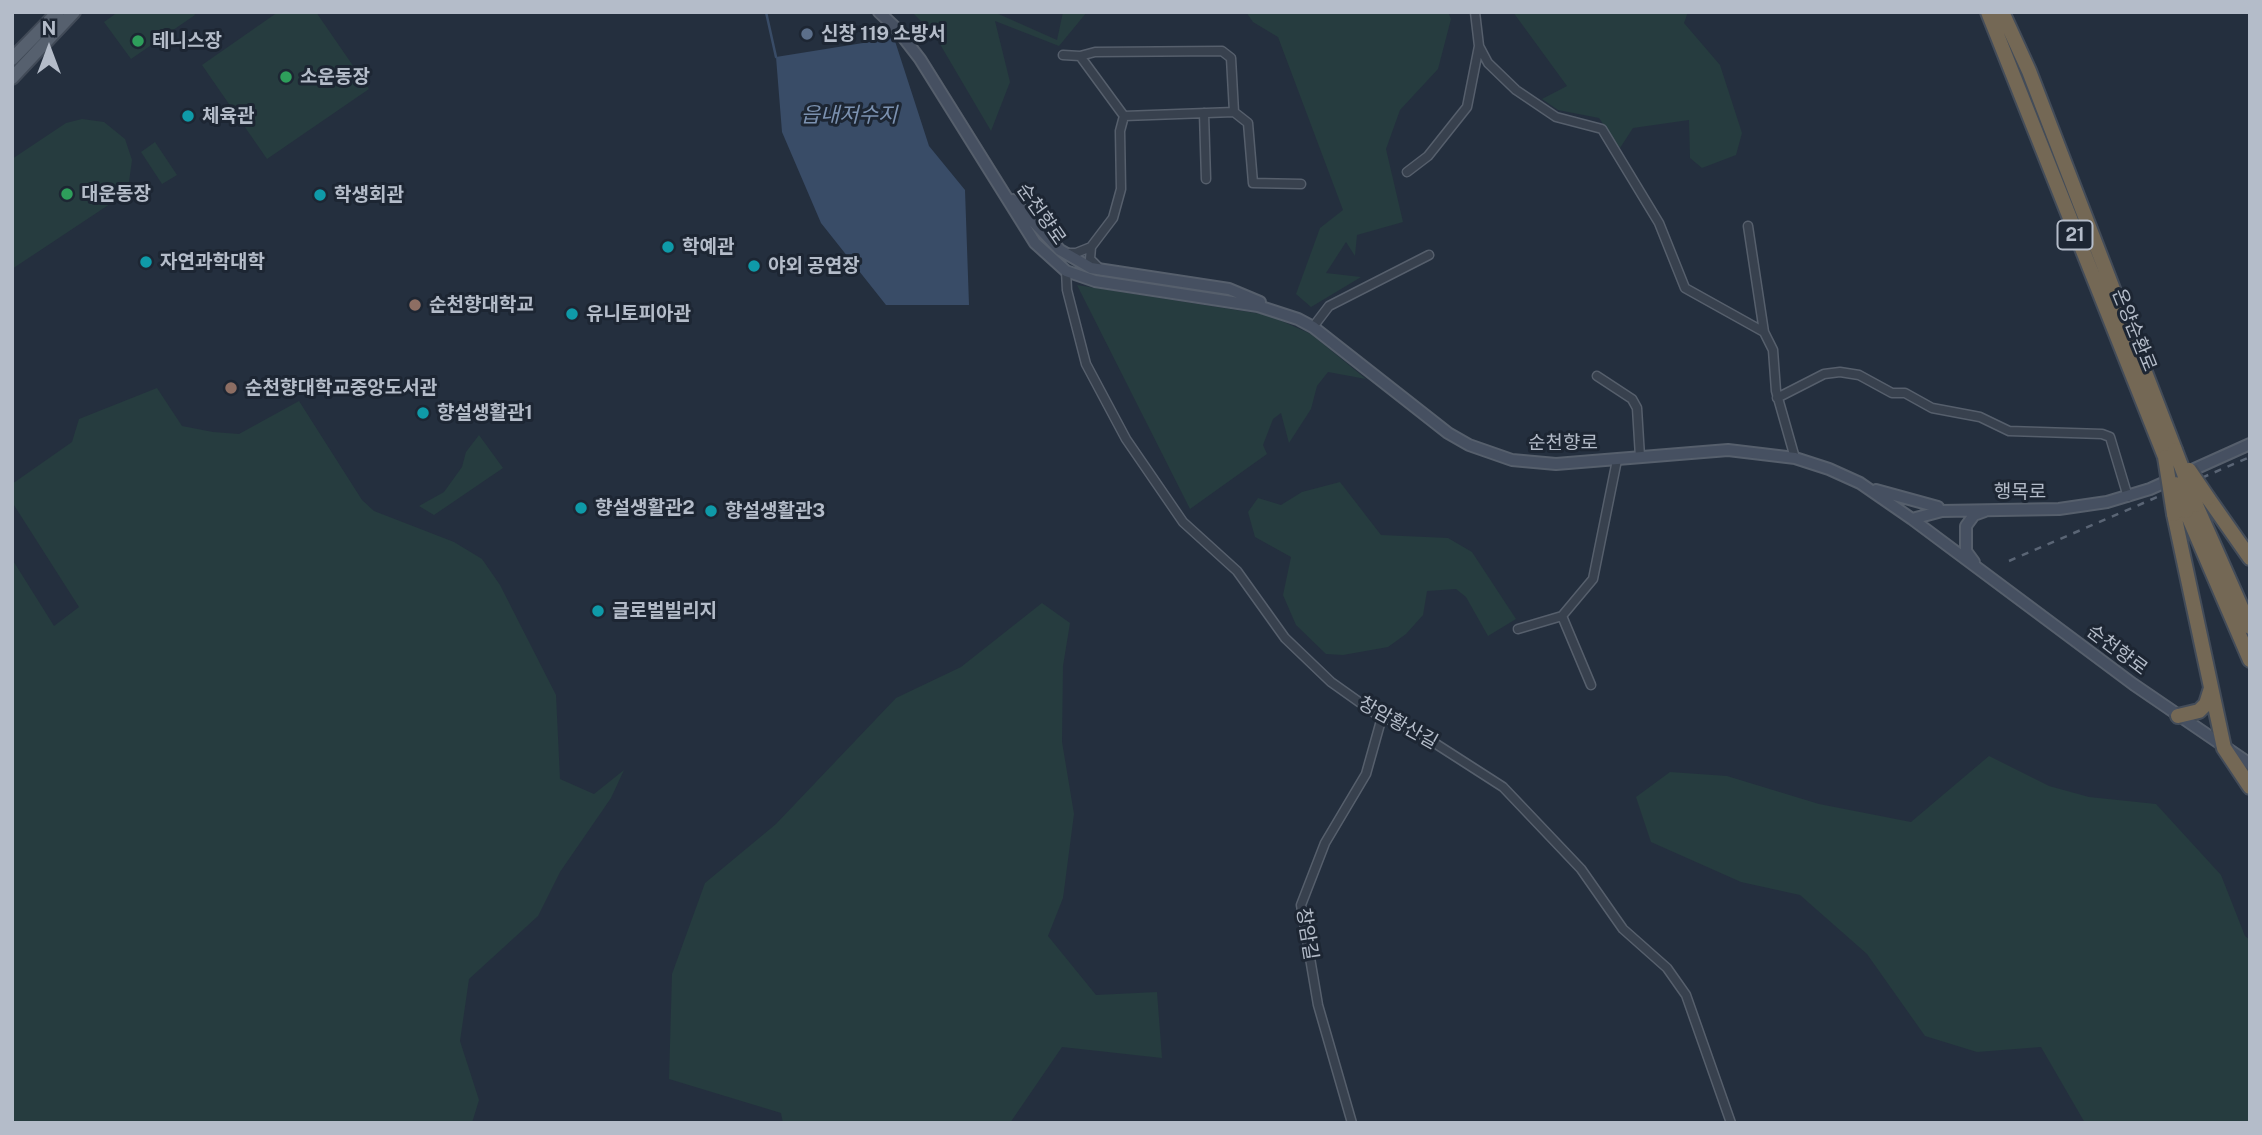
<!DOCTYPE html>
<meta charset="utf-8">
<style>
body{margin:0}
#map{position:relative;width:2262px;height:1135px;overflow:hidden;background:#242f3e;font-family:"Public Sans",sans-serif}
canvas{display:block}
.frame{position:absolute;inset:0;border:14px solid #b4bcc9;pointer-events:none}
.north{position:absolute;left:14px;top:14px;width:70px;height:70px;-webkit-text-stroke:5px #1d2633;paint-order:stroke;rotate:0deg;font-size:19px;font-weight:700;line-height:28px;text-align:center;color:#b4bcc9}
.north::after{content:'';display:block;margin:auto;width:24px;height:32px;background:#b4bcc9;clip-path:polygon(50% 0,100% 100%,50% 72%,0 100%)}
</style>
<div id="map">
<canvas width="2262" height="1135"></canvas>
<div class="frame"></div>
<div class="north">N</div>
</div>
<script>
const ctx = document.querySelector('canvas').getContext('2d');
ctx.lineJoin = 'round';
function fill(path, color) {
  ctx.fillStyle = color;
  ctx.fill(path, 'evenodd');
}
function shape(rows) {
  const path = new Path2D();
  for (const r of rows) {
    path.moveTo(r[0], r[1]);
    for (let i = 2; i < r.length; i += 2) path.lineTo(r[i], r[i + 1]);
  }
  return path;
}
function stroke(path, color, width, dash) {
  ctx.strokeStyle = color;
  ctx.lineWidth = width;
  ctx.lineCap = dash ? 'butt' : 'round';
  ctx.setLineDash(dash || []);
  ctx.stroke(path);
}
function label(font, color, halo, rows, align = 'center') {
  ctx.font = font + ' "Public Sans","Noto Sans KR",sans-serif';
  ctx.lineWidth = 6;
  ctx.setLineDash([]);
  ctx.textBaseline = 'middle';
  ctx.strokeStyle = halo;
  ctx.fillStyle = color;
  for (const [text, x, y, turn = 0] of rows) {
    ctx.save();
    ctx.translate(x, y);
    ctx.rotate((+turn || 0) * Math.PI / 180);
    ctx.textAlign = isNaN(turn) ? turn : align;
    if (halo) ctx.strokeText(text, 0, 0);
    ctx.fillText(text, 0, 0);
    ctx.restore();
  }
}
const green = shape([
 [118,12,193,12,195,15,131,59,104,22],
 [278,12,316,12,369,89,267,159,202,65],
 [912,12,994,12,1057,40,1063,12,1087,12,1059,46,995,21,1010,82,991,131,934,34],
 [1246,12,1448,12,1451,19,1438,69,1400,110,1386,149,1403,222,1357,235,1355,256,1346,242,1326,273,1361,277,1311,307,1296,294,1320,228,1343,210,1278,37,1253,22],
 [1513,12,1688,12,1684,23,1720,65,1742,133,1736,155,1702,168,1690,158,1689,120,1633,128,1620,148,1599,118,1558,110,1542,99,1567,86],
 [82,119,104,122,125,139,132,160,129,182,116,200,12,269,12,159,66,123],
 [155,142,177,175,162,184,141,152],
 [1077,285,1268,315,1311,334,1366,379,1328,372,1317,386,1311,409,1289,443,1281,413,1273,419,1263,445,1267,454,1190,509],
 [157,388,182,426,213,432,239,434,299,401,362,500,374,511,454,542,482,559,500,585,556,695,560,779,594,794,624,770,611,798,560,872,538,916,469,979,460,1041,479,1100,472,1123,12,1123,12,559,54,626,79,607,12,502,12,484,72,442,79,419],
 [479,435,503,468,434,515,419,506,444,492,462,467,466,452],
 [1340,482,1381,535,1448,538,1472,552,1516,619,1488,636,1466,597,1456,589,1427,591,1423,615,1406,634,1388,647,1343,655,1326,654,1296,625,1283,595,1291,557,1255,537,1248,512,1258,498,1281,505,1302,492],
 [1042,603,1070,623,1063,666,1062,742,1074,814,1063,898,1048,936,1096,995,1157,992,1162,1058,1062,1047,1010,1123,783,1123,781,1113,669,1079,672,974,705,883,776,824,896,698,961,667],
 [1989,756,2049,786,2089,797,2156,804,2221,875,2245,936,2250,940,2250,1123,2085,1123,2041,1047,1977,1052,1925,1036,1867,954,1800,895,1741,882,1651,842,1636,797,1670,772,1727,776,1819,804,1911,822]
]);
const water = shape([
 [894,38,929,146,965,190,969,305,886,305,821,223,782,132,776,57]
]);
const stream = shape([
 [766,12,776,57]
]);
const street = shape([
 [1475,12,1479,46,1488,63,1516,90,1556,117,1602,129,1659,223,1685,288,1764,332,1773,350,1776,391,1795,458],
 [1063,55,1080,56,1124,116,1120,131,1121,189,1113,218,1091,247],
 [1080,56,1095,52,1222,51,1231,58,1234,112,1124,116],
 [1234,112,1248,123,1253,183,1301,184],
 [1204,113,1206,179],
 [1407,172,1428,156,1467,107,1479,46],
 [1748,226,1764,332],
 [1066,253,1076,253,1091,247,1090,259,1101,270],
 [1066,271,1067,290,1086,364,1126,439,1183,522,1237,571,1285,638,1331,682,1376,714,1419,733,1503,787,1581,869,1623,929,1667,968,1686,995,1731,1123],
 [1313,327,1329,306,1429,255],
 [1597,376,1632,399,1637,408,1640,457],
 [1777,398,1824,374,1840,372,1859,375,1892,393,1905,393,1932,408,1980,417,2009,431,2102,434,2110,437,2128,497],
 [1562,616,1591,685],
 [1518,629,1562,616,1593,579,1617,460],
 [1352,1123,1318,1005,1301,905,1325,843,1366,774,1382,717]
]);
const secondary = shape([
 [879,12,896,28,920,59,1035,243,1066,271,1095,281,1258,306,1298,319,1313,327,1448,433,1469,445,1512,460,1556,464,1728,450,1795,458,1829,469,1860,483,1912,519,2133,684,2250,764],
 [1013,200,1060,250,1091,268,1229,289,1260,302],
 [1876,490,1938,507],
 [1912,519,1942,511,2059,509,2107,502,2150,489,2250,444],
 [1974,562,1966,551,1966,526,1974,515,1985,511]
]);
const primary = shape([
 [12,59,58,12],
 [12,78,74,12]
]);
const highway = shape([
 [1988,12,2165,457],
 [2002,12,2029,71,2175,450],
 [2208,498,2250,558],
 [2196,505,2250,627],
 [2186,511,2250,660],
 [2174,514,2224,748,2250,787],
 [2178,716,2199,711,2206,704,2211,688]
]);
const rail = shape([
 [2009,561,2250,457]
]);
const highwayBridge = shape([
 [2175,450,2196,505],
 [2165,457,2174,514],
 [2189,470,2208,498],
 [2175,484,2186,511]
]);
const markers = [
 [807,34,7,"#5c6f8a"],
 [138,41,7,"#2e9e5b"],
 [286,77,7,"#2e9e5b"],
 [188,116,7,"#0f9aa8"],
 [67,194,7,"#2e9e5b"],
 [320,195,7,"#0f9aa8"],
 [668,247,7,"#0f9aa8"],
 [146,262,7,"#0f9aa8"],
 [754,266,7,"#0f9aa8"],
 [415,305,7,"#8d6e63"],
 [572,314,7,"#0f9aa8"],
 [231,388,7,"#8d6e63"],
 [423,413,7,"#0f9aa8"],
 [581,508,7,"#0f9aa8"],
 [711,511,7,"#0f9aa8"],
 [598,611,7,"#0f9aa8"]
];
const shields = [
 [2075,235,35]
];
const shieldNames = [
 ["21",2075,235]
];
const poiNames = [
 ["신창 119 소방서",821,34],
 ["테니스장",152,41],
 ["소운동장",300,77],
 ["체육관",202,116],
 ["대운동장",81,194],
 ["학생회관",334,195],
 ["학예관",682,247],
 ["자연과학대학",160,262],
 ["야외 공연장",768,266],
 ["순천향대학교",429,305],
 ["유니토피아관",586,314],
 ["순천향대학교중앙도서관",245,388],
 ["향설생활관1",437,413],
 ["향설생활관2",595,508],
 ["향설생활관3",725,511],
 ["글로벌빌리지",612,611]
];
const streetNames = [
 ["순천향로",1041,214,55],
 ["온양순환로",2134,330,68],
 ["순천향로",1563,443],
 ["행목로",2020,492],
 ["순천향로",2117,650,37],
 ["창암황산길",1398,723,29],
 ["창암길",1307,934,81]
];
const waterNames = [
 ["읍내저수지",849,116]
];
fill(green, '#263c3f');
fill(water, '#394c67');
stroke(stream, '#394c67', 2.5);
stroke(street, '#565f6c', 11);
stroke(secondary, '#565f6c', 14);
stroke(primary, '#414a57', 16);
stroke(highway, '#434c59', 18);
stroke(street, '#38414e', 8);
stroke(secondary, '#465061', 10);
stroke(primary, '#56606e', 12);
stroke(highway, '#746855', 14);
stroke(rail, '#5a6575', 2.5, [7, 7]);
stroke(highwayBridge, '#434c59', 18, []);
stroke(highwayBridge, '#746855', 14);
for (const [x, y, r, color] of markers) {
  const dot = new Path2D();
  dot.arc(x, y, r, 0, 2 * Math.PI);
  ctx.fillStyle = color;
  ctx.fill(dot);
  stroke(dot, '#1d2633', 2.5);
}
for (const [x, y, w] of shields) {
  const box = new Path2D();
  box.roundRect(x - w / 2, y - 14.5, w, 29, 5);
  ctx.fillStyle = '#1d2633';
  ctx.fill(box);
  stroke(box, '#b4bcc9', 2);
}
label('bold 18px', '#b4bcc9', null, shieldNames);
label('bold 19px', '#b4bcc9', '#1d2633', poiNames, 'left');
label('19px', '#b4bcc9', '#1d2633', streetNames);
label('italic 21px', '#7c92b1', '#1d2633', waterNames);
</script>
